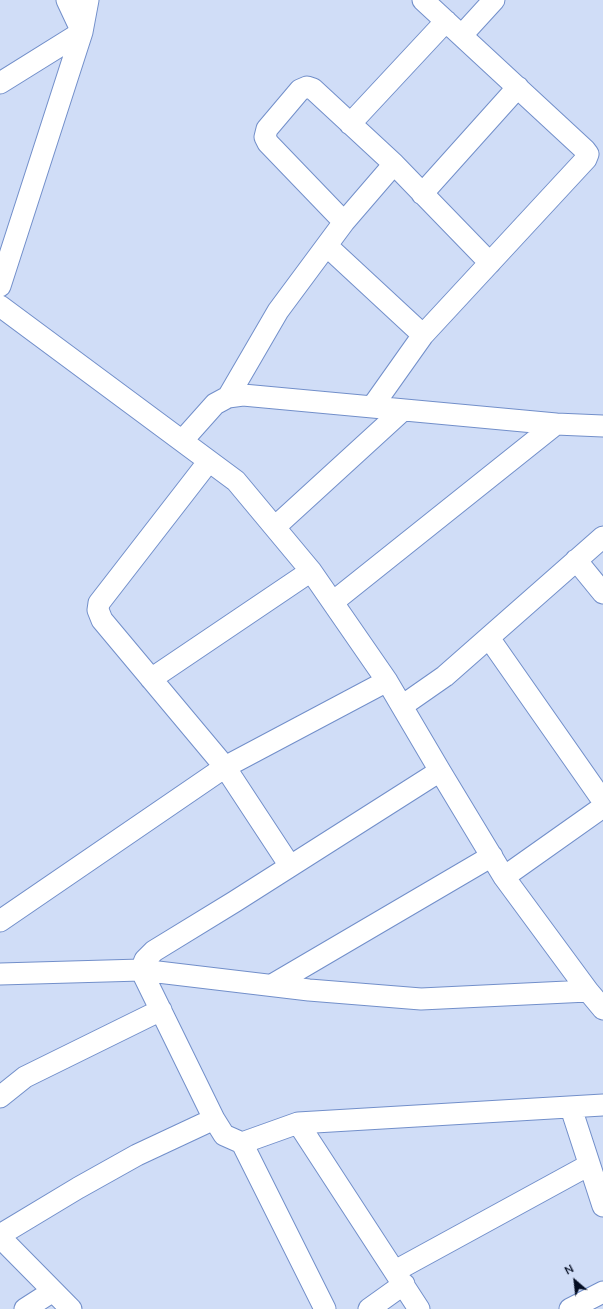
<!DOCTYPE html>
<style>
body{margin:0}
#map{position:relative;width:603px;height:1309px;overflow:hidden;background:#d0ddf7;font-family:"Nunito Sans",sans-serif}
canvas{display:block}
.north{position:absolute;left:555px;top:1261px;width:40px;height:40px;-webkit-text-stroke:3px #d0ddf7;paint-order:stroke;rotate:332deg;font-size:11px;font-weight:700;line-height:16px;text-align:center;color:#040d22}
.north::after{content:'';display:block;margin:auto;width:14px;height:18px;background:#040d22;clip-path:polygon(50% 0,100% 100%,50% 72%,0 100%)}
</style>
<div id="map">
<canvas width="603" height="1309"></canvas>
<div class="north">N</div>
</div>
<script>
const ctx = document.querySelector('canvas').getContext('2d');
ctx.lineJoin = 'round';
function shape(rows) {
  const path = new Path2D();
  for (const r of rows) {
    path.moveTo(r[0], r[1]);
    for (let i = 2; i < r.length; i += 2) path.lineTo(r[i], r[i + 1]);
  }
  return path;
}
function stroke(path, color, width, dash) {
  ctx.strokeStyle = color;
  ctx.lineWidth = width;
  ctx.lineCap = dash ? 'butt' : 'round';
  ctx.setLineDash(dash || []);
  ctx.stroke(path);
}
const minor = shape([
 [462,35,494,0],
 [0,83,82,32,67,0],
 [350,124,446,21],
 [422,194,518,87],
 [344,222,268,143,265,137,267,129,300,90,307,87,313,89,394,164,490,263],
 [327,246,423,335],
 [0,286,82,32,88,0],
 [0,306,236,481,311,571,387,681,440,771,504,877,588,991,603,1009],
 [228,397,278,311,344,222,394,164],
 [372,407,423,335,586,159,588,154,585,150,423,0],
 [182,441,215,404,228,397,243,395,556,424,603,426],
 [209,461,99,603,98,610,102,620,225,767,290,866],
 [275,527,403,410],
 [576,560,603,593],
 [333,602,556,424],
 [489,638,603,801],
 [151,679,311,571],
 [402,706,445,676,603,537],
 [440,771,234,902,154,951,145,960,141,970,214,1119,224,1135,242,1143,298,1123,603,1105],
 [504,877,603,807],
 [0,921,225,767,387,681],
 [0,974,141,970,309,990,421,999,588,991],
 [272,985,492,856],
 [0,1097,25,1077,161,1010],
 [571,1108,603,1206],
 [298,1123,419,1309],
 [242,1143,325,1309],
 [0,1235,78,1188,137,1155,214,1119],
 [0,1237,71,1309],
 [395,1271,589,1165],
 [25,1309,53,1291],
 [369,1309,404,1284],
 [570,1309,603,1292]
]);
stroke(minor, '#728fca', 23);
stroke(minor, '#fff', 21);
</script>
